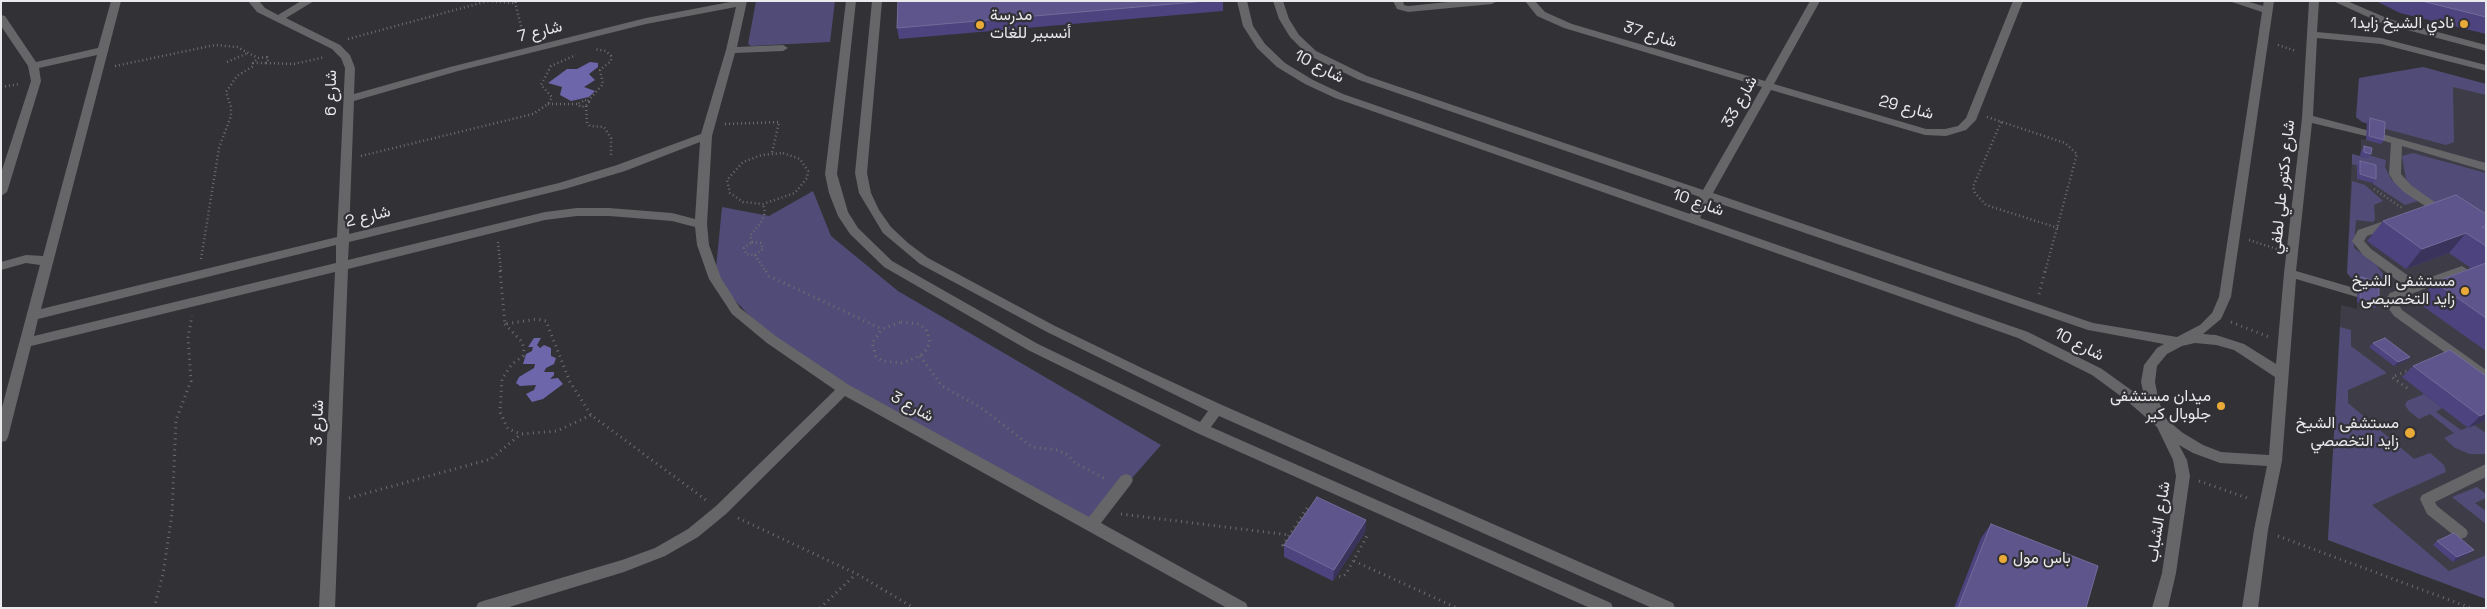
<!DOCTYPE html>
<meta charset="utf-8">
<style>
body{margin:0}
#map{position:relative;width:2487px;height:609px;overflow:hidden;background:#323136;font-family:"Space Grotesk",sans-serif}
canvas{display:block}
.frame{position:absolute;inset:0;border:2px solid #eaeaec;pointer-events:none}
</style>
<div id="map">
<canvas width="2487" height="609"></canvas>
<div class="frame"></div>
</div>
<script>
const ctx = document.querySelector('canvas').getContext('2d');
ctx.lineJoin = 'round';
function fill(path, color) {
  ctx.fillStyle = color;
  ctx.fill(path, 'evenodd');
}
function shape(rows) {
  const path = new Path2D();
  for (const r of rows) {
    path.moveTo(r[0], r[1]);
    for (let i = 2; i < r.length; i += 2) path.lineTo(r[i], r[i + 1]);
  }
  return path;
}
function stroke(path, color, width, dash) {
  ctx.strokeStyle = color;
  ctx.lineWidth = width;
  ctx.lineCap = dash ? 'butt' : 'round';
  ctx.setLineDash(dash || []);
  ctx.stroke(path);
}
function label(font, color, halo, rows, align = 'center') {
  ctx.font = font + ' "Space Grotesk",Vazirmatn,sans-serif';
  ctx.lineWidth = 4.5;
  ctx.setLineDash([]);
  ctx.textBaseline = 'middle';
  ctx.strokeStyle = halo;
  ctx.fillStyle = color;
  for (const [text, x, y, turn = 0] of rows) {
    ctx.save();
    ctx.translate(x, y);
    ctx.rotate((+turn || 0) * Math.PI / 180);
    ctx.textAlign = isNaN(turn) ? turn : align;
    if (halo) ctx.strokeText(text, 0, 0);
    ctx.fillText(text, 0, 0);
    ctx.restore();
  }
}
const built = shape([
 [2423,67,2486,84,2486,599,2328,540,2341,305,2357,309,2358,281,2350,278,2347,273,2352,154,2361,156,2361,139,2366,140,2367,124,2356,117,2359,78]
]);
const green = shape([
 [756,1,835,1,830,42,751,46,748,44],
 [2423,67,2486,84,2486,95,2453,87,2454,142,2446,145,2382,128,2362,122,2356,117,2359,78],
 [2413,153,2486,173,2486,237,2417,192,2406,179,2402,156],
 [2352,154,2368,158,2368,155,2386,160,2385,167,2391,179,2418,201,2405,205,2373,184,2372,170,2352,164],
 [2352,181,2365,185,2383,201,2374,205,2375,219,2373,222,2356,220,2354,248,2376,264,2383,274,2382,283,2376,282,2375,286,2353,279,2347,273],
 [813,191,831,236,898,291,1161,445,1091,525,844,389,772,340,715,279,722,207,769,216],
 [2340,327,2351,330,2351,346,2387,373,2348,390,2348,403,2414,459,2430,453,2444,465,2446,472,2372,505,2449,571,2486,555,2486,599,2328,540],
 [2424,394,2442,408,2436,412,2461,430,2474,425,2486,433,2486,454,2470,454,2455,448,2444,438,2454,433,2430,414,2419,419,2409,411,2405,405,2407,401],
 [2477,487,2486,494,2486,498,2475,503,2486,511,2486,524,2452,497]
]);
const water = shape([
 [590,62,598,63,598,67,589,74,595,80,584,87,595,91,589,97,571,101,560,95,562,87,548,83,567,69,577,69],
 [534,338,541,338,537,345,540,348,544,345,551,348,551,356,556,358,554,364,546,368,544,372,554,372,554,375,550,379,558,378,563,384,543,399,532,402,526,394,534,390,536,385,520,386,516,383,519,377,534,368,535,364,523,364,526,354,532,351,533,347,528,347]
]);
const pathFar1 = shape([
 [488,1,513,3,518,1],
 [515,2,524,38],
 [348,39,488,1],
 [2278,45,2296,51],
 [267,57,269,59,266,63,253,63,258,58,267,57],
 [227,62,248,53],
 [266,63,294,64,325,57],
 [115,66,215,45,237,47,258,58],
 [1,87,20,84],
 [585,100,589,102,586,106,580,107,578,104,585,100],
 [588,101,603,84,600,70,611,61,611,56,606,51,594,49],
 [548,104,578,104],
 [586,106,587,123,590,126,604,127,611,138,611,156],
 [1987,117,2065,143,2077,154,2045,272],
 [2001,122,1973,187,1975,193,1986,205,2058,228],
 [725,124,779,122,772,153],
 [783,153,800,159,808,171,807,178,795,193,763,204,743,202,730,193,727,180,743,162,762,155,783,153],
 [361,156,533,114,548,104,552,97,541,85,551,66,576,55],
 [2374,189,2402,208],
 [2249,240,2277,249],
 [498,242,501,272],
 [752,242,761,243,763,249,755,255,746,254,744,248,752,242],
 [752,242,750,236,762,221,765,212,763,204],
 [755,255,766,272],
 [201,259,219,148,231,116,231,107,226,92,237,76,255,65]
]);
const path = shape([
 [500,271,505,324,537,319,546,321,570,382,591,415,706,500],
 [766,271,769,276,882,329],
 [2039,294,2045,271],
 [901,322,919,324,926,329,930,342,927,349,920,356,902,363,882,361,876,356,872,343,882,329,901,322],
 [2231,322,2269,337],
 [505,324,522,342,524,349,523,356,512,364,502,379,500,412,508,429,521,434,557,431,591,415],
 [920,356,942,386,980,407,1032,447,1058,450,1068,455,1075,463,1106,479],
 [2407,388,2392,377,2412,369],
 [2199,481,2250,499],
 [349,498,491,459,521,434],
 [1121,514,1289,535],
 [738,518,857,574,914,608],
 [2278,536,2471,608],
 [1287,550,1283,545,1307,508],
 [1354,561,1457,608],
 [1334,575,1342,577,1346,574,1367,536],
 [154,608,163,574,172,514,176,420,191,381,188,338,192,316],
 [820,608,856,574]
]);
const minor = shape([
 [111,1,121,1,41,309,337,237,345,68,341,58,332,49,257,12,248,1,259,1,265,8,278,15,301,1,314,1,286,18,340,45,350,55,355,68,354,94,450,67,646,18,735,1,747,1,737,47,783,45,788,48,783,51,735,53,712,136,707,224,709,245,721,278,740,308,777,337,849,385,1089,517,1121,476,1126,474,1131,476,1133,480,1131,484,1101,523,1246,603,1248,608,1227,608,845,396,726,514,698,537,665,556,624,572,506,608,476,608,478,603,483,601,622,560,655,548,688,529,716,506,835,390,767,343,732,314,709,279,697,245,695,227,672,221,609,216,577,216,545,220,348,269,335,608,319,608,335,272,31,346,8,437,6,441,1,442,1,411,40,265,26,263,1,270,1,262,26,255,43,256,97,55,39,68,41,81,7,192,1,196,1,173,31,81,28,66,1,26,1,15,5,16,36,62,98,48,111,1],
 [736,7,726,50,701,134,617,165,559,183,349,234,354,101,458,71,646,24,736,7],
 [700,142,695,219,672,213,609,208,577,208,545,212,348,260,349,242,565,189,625,171,700,142],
 [336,245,336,263,34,336,38,319,336,245],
 [846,1,856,1,837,174,848,212,858,228,892,261,1038,344,1200,422,1208,411,1047,332,920,264,883,233,859,193,855,173,872,1,882,1,867,173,871,193,879,210,891,227,908,243,928,258,1055,326,1146,370,1222,405,1673,603,1675,608,1652,608,1219,416,1211,427,1611,603,1613,608,1590,608,1197,433,1028,350,884,267,850,234,838,216,829,193,825,174,846,1],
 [1237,1,1247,1,1253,26,1265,44,1285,63,1313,80,1343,94,1690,214,1700,197,1359,80,1308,55,1290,37,1279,19,1273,1,1283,1,1289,19,1299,35,1316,51,1367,76,1703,190,1762,87,1564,28,1537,16,1525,1,1535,1,1545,12,1572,24,1765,81,1810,1,1820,1,1774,84,1926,129,1945,129,1958,126,1966,118,2013,1,2023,1,1976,120,1966,130,1946,136,1925,135,1771,90,1713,193,2093,323,2177,337,2200,325,2212,313,2219,297,2262,12,2229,1,2246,1,2263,6,2264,1,2274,1,2231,297,2221,319,2203,334,2216,335,2244,344,2276,364,2284,273,2302,118,2309,1,2319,1,2317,32,2381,38,2486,65,2486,71,2381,44,2317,38,2313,116,2370,131,2371,133,2366,136,2312,123,2296,271,2361,290,2363,293,2357,297,2296,279,2282,461,2268,530,2258,608,2242,608,2254,530,2267,466,2220,463,2193,453,2179,445,2187,460,2190,476,2176,573,2168,608,2152,608,2162,573,2176,476,2173,460,2157,427,2126,400,2092,375,2018,338,1335,98,1305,84,1277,67,1257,48,1243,26,1237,1],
 [1709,200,2088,330,2164,344,2157,348,2144,365,2141,382,2145,400,2102,369,2028,332,1700,218,1709,200],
 [2195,343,2216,345,2234,350,2275,377,2269,455,2221,452,2203,445,2183,433,2167,420,2159,402,2155,382,2157,366,2167,354,2182,346,2195,343],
 [1393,1,1403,1,1404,5,1408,6,1458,1,1497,1,1492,4,1408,12,1397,9,1393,1],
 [2333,1,2347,1,2389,19,2486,45,2486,51,2381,23,2333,1],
 [2382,134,2486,163,2486,171,2402,146,2401,174,2412,186,2450,213,2448,216,2440,216,2404,192,2394,182,2389,174,2391,143,2378,139,2376,137,2378,135,2382,134],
 [2393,218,2397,219,2399,222,2397,225,2367,236,2364,241,2371,249,2417,282,2462,266,2468,270,2466,273,2398,299,2397,302,2402,310,2486,370,2486,382,2394,316,2384,302,2390,293,2406,287,2363,255,2352,241,2358,230,2393,218],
 [2486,464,2486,477,2435,502,2437,506,2466,529,2468,533,2466,537,2461,539,2456,537,2427,514,2420,499,2422,495,2486,464]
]);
const wall = shape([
 [898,1,1223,1,1223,11,899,39,897,28],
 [2376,1,2486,1,2486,34,2400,13],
 [2370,118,2384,140,2381,144,2366,140,2367,122],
 [2364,146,2371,154,2368,158,2360,156,2361,151],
 [2360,161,2376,179,2373,183,2357,179,2357,165],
 [2486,214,2486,351,2417,302,2435,282,2471,268,2449,253,2406,269,2367,241,2383,221],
 [2361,277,2379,304,2375,308,2357,302,2358,281],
 [2373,343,2406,361,2394,366,2369,347],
 [2413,366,2486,376,2486,420,2468,428,2402,377],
 [1366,520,1365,532,1333,581,1284,557,1284,545],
 [1991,524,2086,608,1954,608,1981,538],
 [2437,541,2474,550,2469,554,2453,562,2433,545]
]);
const shadedWall = shape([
 [2466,233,2449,253,2406,269,2422,249],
 [2410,357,2406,361,2394,366,2398,362],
 [2486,413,2486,420,2468,428,2480,416],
 [1366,520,1365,532,1333,581,1334,570],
 [2474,550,2469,554,2453,562,2457,557]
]);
const building = shape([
 [898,1,1206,1,897,28,898,1],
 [2422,1,2486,1,2486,17,2422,1],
 [2370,118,2385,122,2384,140,2369,136,2370,118],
 [2364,146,2372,148,2371,154,2364,152,2364,146],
 [2360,161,2376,165,2376,179,2360,174,2360,161],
 [2456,195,2486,214,2486,226,2482,227,2486,229,2486,246,2466,233,2422,249,2383,221,2456,195],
 [2486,263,2486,318,2435,282,2486,263],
 [2361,277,2379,282,2379,304,2360,298,2361,277],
 [2385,338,2410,357,2398,362,2373,343,2385,338],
 [2450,350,2486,376,2486,413,2480,416,2413,366,2450,350],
 [1317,497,1366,520,1334,570,1284,545,1317,497],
 [1991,524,2098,566,2086,608,1958,608,1991,524],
 [2454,533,2474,550,2457,557,2437,541,2454,533]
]);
const markers = [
 [2464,24,5,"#eaaa38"],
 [980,25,5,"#eaaa38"],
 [2465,291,5,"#eaaa38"],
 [2221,406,5,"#eaaa38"],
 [2410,433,6,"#eaaa38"],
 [2003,559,5,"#eaaa38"]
];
const poiNames = [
 ["مدرسة",990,16,"left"],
 ["أنسبير للغات",990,34,"left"],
 ["نادي الشيخ زايد1",2454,24],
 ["مستشفى الشيخ",2455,282],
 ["زايد التخصيصى",2455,300],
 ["ميدان مستشفى",2211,397],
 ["جلوبال كير",2211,415],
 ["مستشفى الشيخ",2399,424],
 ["زايد التخصصي",2399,442],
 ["باس مول",2013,559,"left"]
];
const streetNames = [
 ["شارع 7",540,32,-14],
 ["شارع 37",1650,35,17],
 ["شارع 10",1319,67,27],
 ["شارع 6",332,93,-90],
 ["شارع 33",1740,102,-61],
 ["شارع 29",1906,108,14],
 ["شارع دكتور علي لطفي",2283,187,-84],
 ["شارع 10",1698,203,19],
 ["شارع 2",368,217,-14],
 ["شارع 10",2079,345,27],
 ["شارع 3",912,407,29],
 ["شارع 3",318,423,-88],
 ["شارع الشباب",2159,522,-81]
];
fill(built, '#3e3d47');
fill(green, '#504c77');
fill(water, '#6d66ab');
stroke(pathFar1, '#6e6d71', 2.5, [1, 3]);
stroke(path, '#6e6d71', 3, [1, 4.5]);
fill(minor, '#666668');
fill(wall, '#4c437f');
fill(shadedWall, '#3a345d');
fill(building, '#5d558b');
stroke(building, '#736c9a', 1);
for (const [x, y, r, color] of markers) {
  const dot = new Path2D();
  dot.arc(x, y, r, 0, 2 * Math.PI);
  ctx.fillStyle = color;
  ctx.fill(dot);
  stroke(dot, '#323136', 2);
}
label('16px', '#eaeaec', '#323136', poiNames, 'right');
label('16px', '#eaeaec', '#323136', streetNames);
</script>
